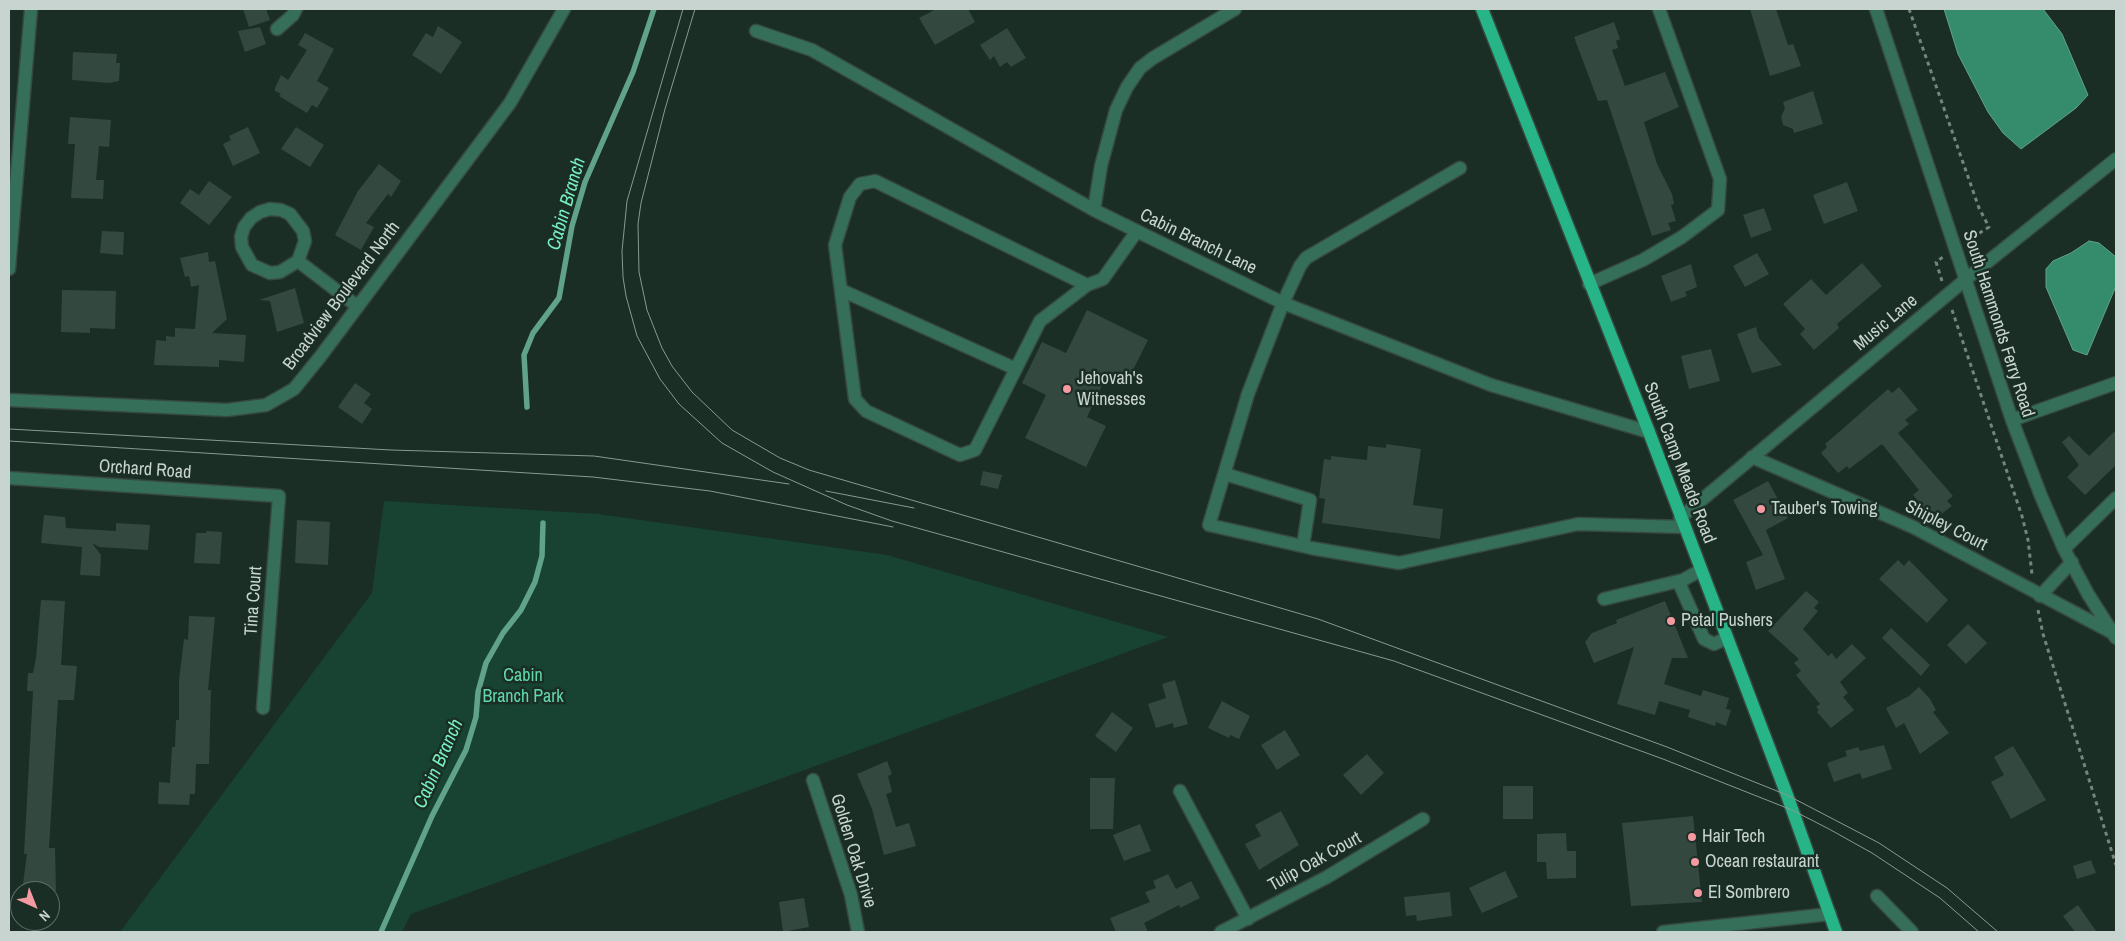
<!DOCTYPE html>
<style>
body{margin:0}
#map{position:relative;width:2125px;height:941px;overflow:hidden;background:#1a2e25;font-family:"Archivo Narrow",sans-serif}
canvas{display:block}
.frame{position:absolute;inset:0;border:10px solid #c8d4cf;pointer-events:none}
.north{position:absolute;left:10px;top:881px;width:50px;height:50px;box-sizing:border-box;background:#1a2e25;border:1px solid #607069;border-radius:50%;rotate:136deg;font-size:14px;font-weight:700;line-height:20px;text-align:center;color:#c8d4cf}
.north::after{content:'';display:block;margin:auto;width:18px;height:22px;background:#f49aa0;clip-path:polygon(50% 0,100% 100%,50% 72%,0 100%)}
</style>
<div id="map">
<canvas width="2125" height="941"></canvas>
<div class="frame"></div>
<div class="north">N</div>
</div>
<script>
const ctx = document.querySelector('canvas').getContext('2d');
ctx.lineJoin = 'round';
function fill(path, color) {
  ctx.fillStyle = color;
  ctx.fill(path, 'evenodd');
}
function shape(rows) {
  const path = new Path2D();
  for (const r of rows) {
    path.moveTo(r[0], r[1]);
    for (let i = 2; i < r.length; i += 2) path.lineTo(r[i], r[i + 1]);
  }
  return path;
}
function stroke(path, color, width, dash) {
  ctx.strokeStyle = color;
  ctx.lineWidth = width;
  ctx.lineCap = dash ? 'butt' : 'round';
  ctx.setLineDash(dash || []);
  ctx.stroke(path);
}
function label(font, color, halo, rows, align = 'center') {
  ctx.font = font + ' "Archivo Narrow",sans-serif';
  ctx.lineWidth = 5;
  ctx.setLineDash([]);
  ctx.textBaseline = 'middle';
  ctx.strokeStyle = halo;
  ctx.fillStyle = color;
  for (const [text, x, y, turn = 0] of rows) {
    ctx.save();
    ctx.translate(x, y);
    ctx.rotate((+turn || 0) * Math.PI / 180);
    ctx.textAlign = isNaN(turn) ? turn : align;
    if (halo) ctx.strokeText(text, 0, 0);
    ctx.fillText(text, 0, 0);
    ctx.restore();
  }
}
const green = shape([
 [384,501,598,514,887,555,1168,637,411,914,402,932,120,932,372,593]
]);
const water = shape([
 [1944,9,2043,9,2062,34,2088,95,2076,108,2021,149,2003,133,1988,112,1958,54,1944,9],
 [2089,241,2099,243,2116,257,2116,286,2087,355,2073,350,2046,287,2046,269,2053,261,2071,253,2089,241]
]);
const stream = shape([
 [527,407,524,355,533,333,559,298,572,226,585,182,633,72,654,9],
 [381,932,432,816,466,750,476,717,478,692,486,663,503,633,521,610,535,582,542,556,543,523]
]);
const building = shape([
 [243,9,266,9,270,20,249,27],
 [936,9,968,9,975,22,935,45,919,18],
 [1750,9,1776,9,1788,45,1793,44,1801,66,1770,76],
 [1614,22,1620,39,1616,41,1618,48,1612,50,1625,86,1665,72,1679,107,1644,122,1657,164,1672,194,1674,204,1671,205,1676,221,1668,223,1671,230,1652,236,1607,100,1598,101,1574,37],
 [438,26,462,42,441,74,412,55,426,33,433,37],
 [260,27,266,44,245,52,238,31],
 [1007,28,1026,58,1011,67,1007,62,1000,67,994,56,990,60,980,45],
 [305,33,334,49,317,81,329,88,317,108,312,105,307,113,279,96,281,94,275,91,275,88,281,75,288,80,307,50,298,45],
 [73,52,117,54,116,63,120,63,119,81,110,83,72,80],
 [1813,91,1823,124,1794,133,1793,129,1783,125,1781,117,1785,108,1783,102],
 [70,117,111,120,109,147,99,146,96,180,104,180,103,199,71,198,75,144,68,144],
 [248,127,260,153,233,166,223,144,231,140,229,136],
 [296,127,324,145,310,167,281,149],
 [379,164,401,181,391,197,388,194,366,223,374,227,361,250,335,235,358,191],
 [209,181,232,197,209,225,180,203,190,189,199,195],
 [1847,182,1858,211,1824,224,1813,195],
 [1764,208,1772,230,1751,238,1743,215],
 [102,231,124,232,123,255,100,253],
 [208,252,209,262,215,261,227,319,212,333,246,335,244,362,219,360,219,367,154,365,156,340,166,341,166,336,175,337,175,328,195,329,199,285,191,287,189,276,185,277,180,258],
 [1757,253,1769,274,1745,287,1733,266],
 [1862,263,1882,286,1837,324,1839,328,1814,350,1800,334,1805,329,1783,304,1811,279,1826,295],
 [1691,264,1697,287,1685,292,1687,296,1671,302,1661,276],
 [295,288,304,323,277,332,270,301,259,300],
 [62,290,116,291,115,329,90,328,90,333,61,332],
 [1087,310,1148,340,1127,382,1108,373,1087,417,1106,426,1086,467,1025,438,1046,395,1022,383,1042,342,1066,353],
 [1756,327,1759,338,1782,365,1752,373,1737,334],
 [1711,349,1720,381,1689,389,1681,356],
 [355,383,371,394,364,403,372,409,362,424,338,407],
 [1899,387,1918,410,1905,420,1909,424,1898,433,1953,496,1947,501,1952,506,1940,515,1936,511,1930,515,1913,495,1919,490,1882,444,1849,469,1847,466,1838,473,1821,453,1827,447,1825,444,1831,439,1888,389,1892,393],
 [2116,430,2116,465,2085,495,2067,477,2079,465,2062,442,2069,436,2089,456],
 [1386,444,1421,449,1413,505,1443,509,1440,539,1322,523,1325,499,1319,498,1324,459,1331,460,1331,456,1367,460,1368,446,1386,448],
 [983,471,1002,475,998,489,980,485],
 [1768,481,1788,518,1766,530,1785,579,1756,590,1746,562,1763,555,1733,500],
 [44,515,65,517,66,528,116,531,116,523,150,525,148,550,99,547,92,543,101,555,100,576,80,575,82,547,41,543],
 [297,520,330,522,328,565,295,563],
 [206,531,222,532,220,564,194,563,196,533,206,533],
 [1898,560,1904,566,1909,560,1948,600,1927,623,1879,579],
 [1806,591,1819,602,1814,608,1818,611,1803,629,1828,656,1832,653,1836,659,1852,644,1866,658,1840,682,1848,693,1843,697,1854,710,1831,728,1817,712,1819,710,1816,707,1820,704,1796,675,1801,671,1794,663,1799,659,1768,631],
 [41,600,65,601,61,665,77,666,74,700,58,700,49,848,55,848,56,891,22,891,27,854,24,854,33,691,27,691,28,673,33,673,36,658],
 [1665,601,1688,658,1672,658,1664,684,1701,696,1703,690,1729,698,1726,709,1731,710,1726,726,1716,722,1715,726,1688,717,1690,710,1659,701,1655,715,1617,704,1634,647,1594,663,1585,642,1592,633,1617,623,1616,620],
 [189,616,215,617,208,690,211,690,209,764,196,764,195,794,190,794,189,805,158,804,159,782,170,783,172,747,175,747,176,720,179,720,179,680,184,639,188,640],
 [1968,624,1987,643,1966,664,1947,645],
 [1891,628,1930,665,1921,676,1882,638],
 [1175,680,1188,724,1174,728,1173,723,1156,728,1148,704,1166,698,1162,684],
 [1919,687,1930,699,1936,710,1933,712,1949,733,1920,754,1904,723,1896,728,1886,708,1909,696],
 [1222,701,1250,716,1239,739,1230,735,1229,738,1208,728],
 [1112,712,1133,728,1116,752,1095,736],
 [1285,730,1300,755,1277,770,1261,745],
 [1884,745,1892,769,1862,779,1860,773,1834,782,1827,763,1847,756,1845,751,1858,747,1860,751],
 [2013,746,2046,800,2011,819,1991,782,2004,775,1994,757],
 [1367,754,1384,773,1361,795,1343,775],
 [887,761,892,774,888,776,892,792,886,794,896,827,909,823,916,846,884,855,872,809,857,774],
 [1090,778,1115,778,1113,829,1090,829],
 [1503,786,1533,786,1533,819,1503,819],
 [1281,811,1299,845,1259,870,1245,844,1261,836,1255,825],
 [1693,816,1702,902,1631,906,1622,823],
 [1140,824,1151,851,1124,861,1113,835],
 [1566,833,1567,851,1576,851,1576,878,1547,879,1546,862,1537,862,1537,834],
 [2091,860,2096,873,2077,879,2073,866],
 [1505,871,1518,897,1482,913,1469,888],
 [1168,874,1176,889,1191,881,1200,898,1180,908,1179,905,1144,923,1148,932,1116,932,1110,918,1150,902,1145,892,1156,888,1153,881],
 [1450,892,1452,916,1417,921,1416,915,1406,916,1404,897],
 [804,898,809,927,783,932,779,902],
 [2078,905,2089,921,2097,932,2075,932,2063,916]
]);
const path = shape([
 [1909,9,1979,208,1989,227,1967,241],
 [1942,281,1936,262,1943,257],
 [1952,310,2022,516,2028,540,2032,574],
 [2038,610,2043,634,2116,865]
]);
const minor = shape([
 [1876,9,2012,420,2041,496,2064,549,2088,594,2116,638],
 [277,29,293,15,296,9],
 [756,31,812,50,1094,210,1283,303,1491,385,1649,432],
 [1460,168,1306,258,1300,266,1283,303,1248,394,1209,525,1311,548,1399,563,1578,524,1684,527],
 [1094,210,1101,166,1116,110,1127,87,1140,68,1153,58,1235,9],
 [298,261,280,272,270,273,252,265,242,247,241,237,244,227,251,218,260,212,270,209,281,210,290,214,303,231,305,241,298,261,357,306],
 [9,269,31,9],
 [1589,284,1643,260,1682,237,1718,210,1720,179,1659,9],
 [1087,285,1040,321,975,450,960,455,866,411,855,399,835,245,850,197,860,184,875,181,1087,285,1103,279,1137,231],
 [841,290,1016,369],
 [9,400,227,410,266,405,294,389,320,357,510,103,564,9],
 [2012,420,2116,383],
 [1752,457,1913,527,2113,633],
 [1225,474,1310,500,1303,546],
 [9,478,279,496,263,708],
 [1680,518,1965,280,2116,159],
 [2064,549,2116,498],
 [1701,570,1683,580,1680,585,1704,639,1714,644,1727,638],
 [2040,596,2072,562],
 [1604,599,1683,580],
 [813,780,851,895,858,932],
 [1180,791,1248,919],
 [1877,896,1912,932],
 [1221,932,1327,877,1423,819],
 [1663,932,1830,914]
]);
const major = shape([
 [1482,9,1649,432,1787,795,1836,932]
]);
const tram = shape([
 [683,9,627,201,622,251,623,277,626,296,637,336,660,379,679,404,722,443,773,472,847,505,892,521,1394,661,1663,759,1792,810,1829,829,1872,853,1940,898,1979,932],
 [695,9,665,109,641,203,638,224,639,272,647,310,662,348,672,366,692,392,732,430,780,458,809,470,1318,619,1667,747,1787,795,1879,843,1947,888,1998,932],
 [9,429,391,450,594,456,789,484],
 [9,441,593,477,710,491,893,527],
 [826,491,914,508]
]);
const markers = [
 [1067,389,5,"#f49aa0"],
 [1761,509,5,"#f49aa0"],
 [1671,621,5,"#f49aa0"],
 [1692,837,5,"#f49aa0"],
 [1695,862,5,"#f49aa0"],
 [1698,893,5,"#f49aa0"]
];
const streetNames = [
 ["Cabin Branch Lane",1198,242,26],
 ["Broadview Boulevard North",342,296,-53],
 ["Music Lane",1886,323,-40],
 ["South Hammonds Ferry Road",1998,324,72],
 ["South Camp Meade Road",1679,463,69],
 ["Orchard Road",145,470,4],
 ["Shipley Court",1946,526,27],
 ["Tina Court",254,601,-86],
 ["Golden Oak Drive",853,851,73],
 ["Tulip Oak Court",1315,862,-29]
];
const poiNames = [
 ["Jehovah's",1077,379],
 ["Witnesses",1077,400],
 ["Tauber's Towing",1771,509],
 ["Petal Pushers",1681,621],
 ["Hair Tech",1702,837],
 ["Ocean restaurant",1705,862],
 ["El Sombrero",1708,893]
];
const parkNames = [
 ["Cabin",523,676],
 ["Branch Park",523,697]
];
const waterNames = [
 ["Cabin Branch",567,204,-74],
 ["Cabin Branch",439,764,-66]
];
fill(green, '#184333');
fill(water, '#358c6c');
stroke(water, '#61a28a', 1);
stroke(stream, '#61a28a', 5.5);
fill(building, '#33483e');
stroke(minor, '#364940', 15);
stroke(major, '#364940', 15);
stroke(path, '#75857e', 3, [4, 4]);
stroke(minor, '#366f59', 12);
stroke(major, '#27b587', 12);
stroke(tram, '#8a9992', 1);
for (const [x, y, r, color] of markers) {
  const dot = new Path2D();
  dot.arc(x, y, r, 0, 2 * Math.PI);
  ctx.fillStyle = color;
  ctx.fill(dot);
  stroke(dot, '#1a2e25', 2);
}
label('18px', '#c8d4cf', '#1a2e25', streetNames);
label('18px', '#c8d4cf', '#1a2e25', poiNames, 'left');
label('18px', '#61d9ac', '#1a2e25', parkNames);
label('italic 19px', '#78efc1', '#1a2e25', waterNames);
</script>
